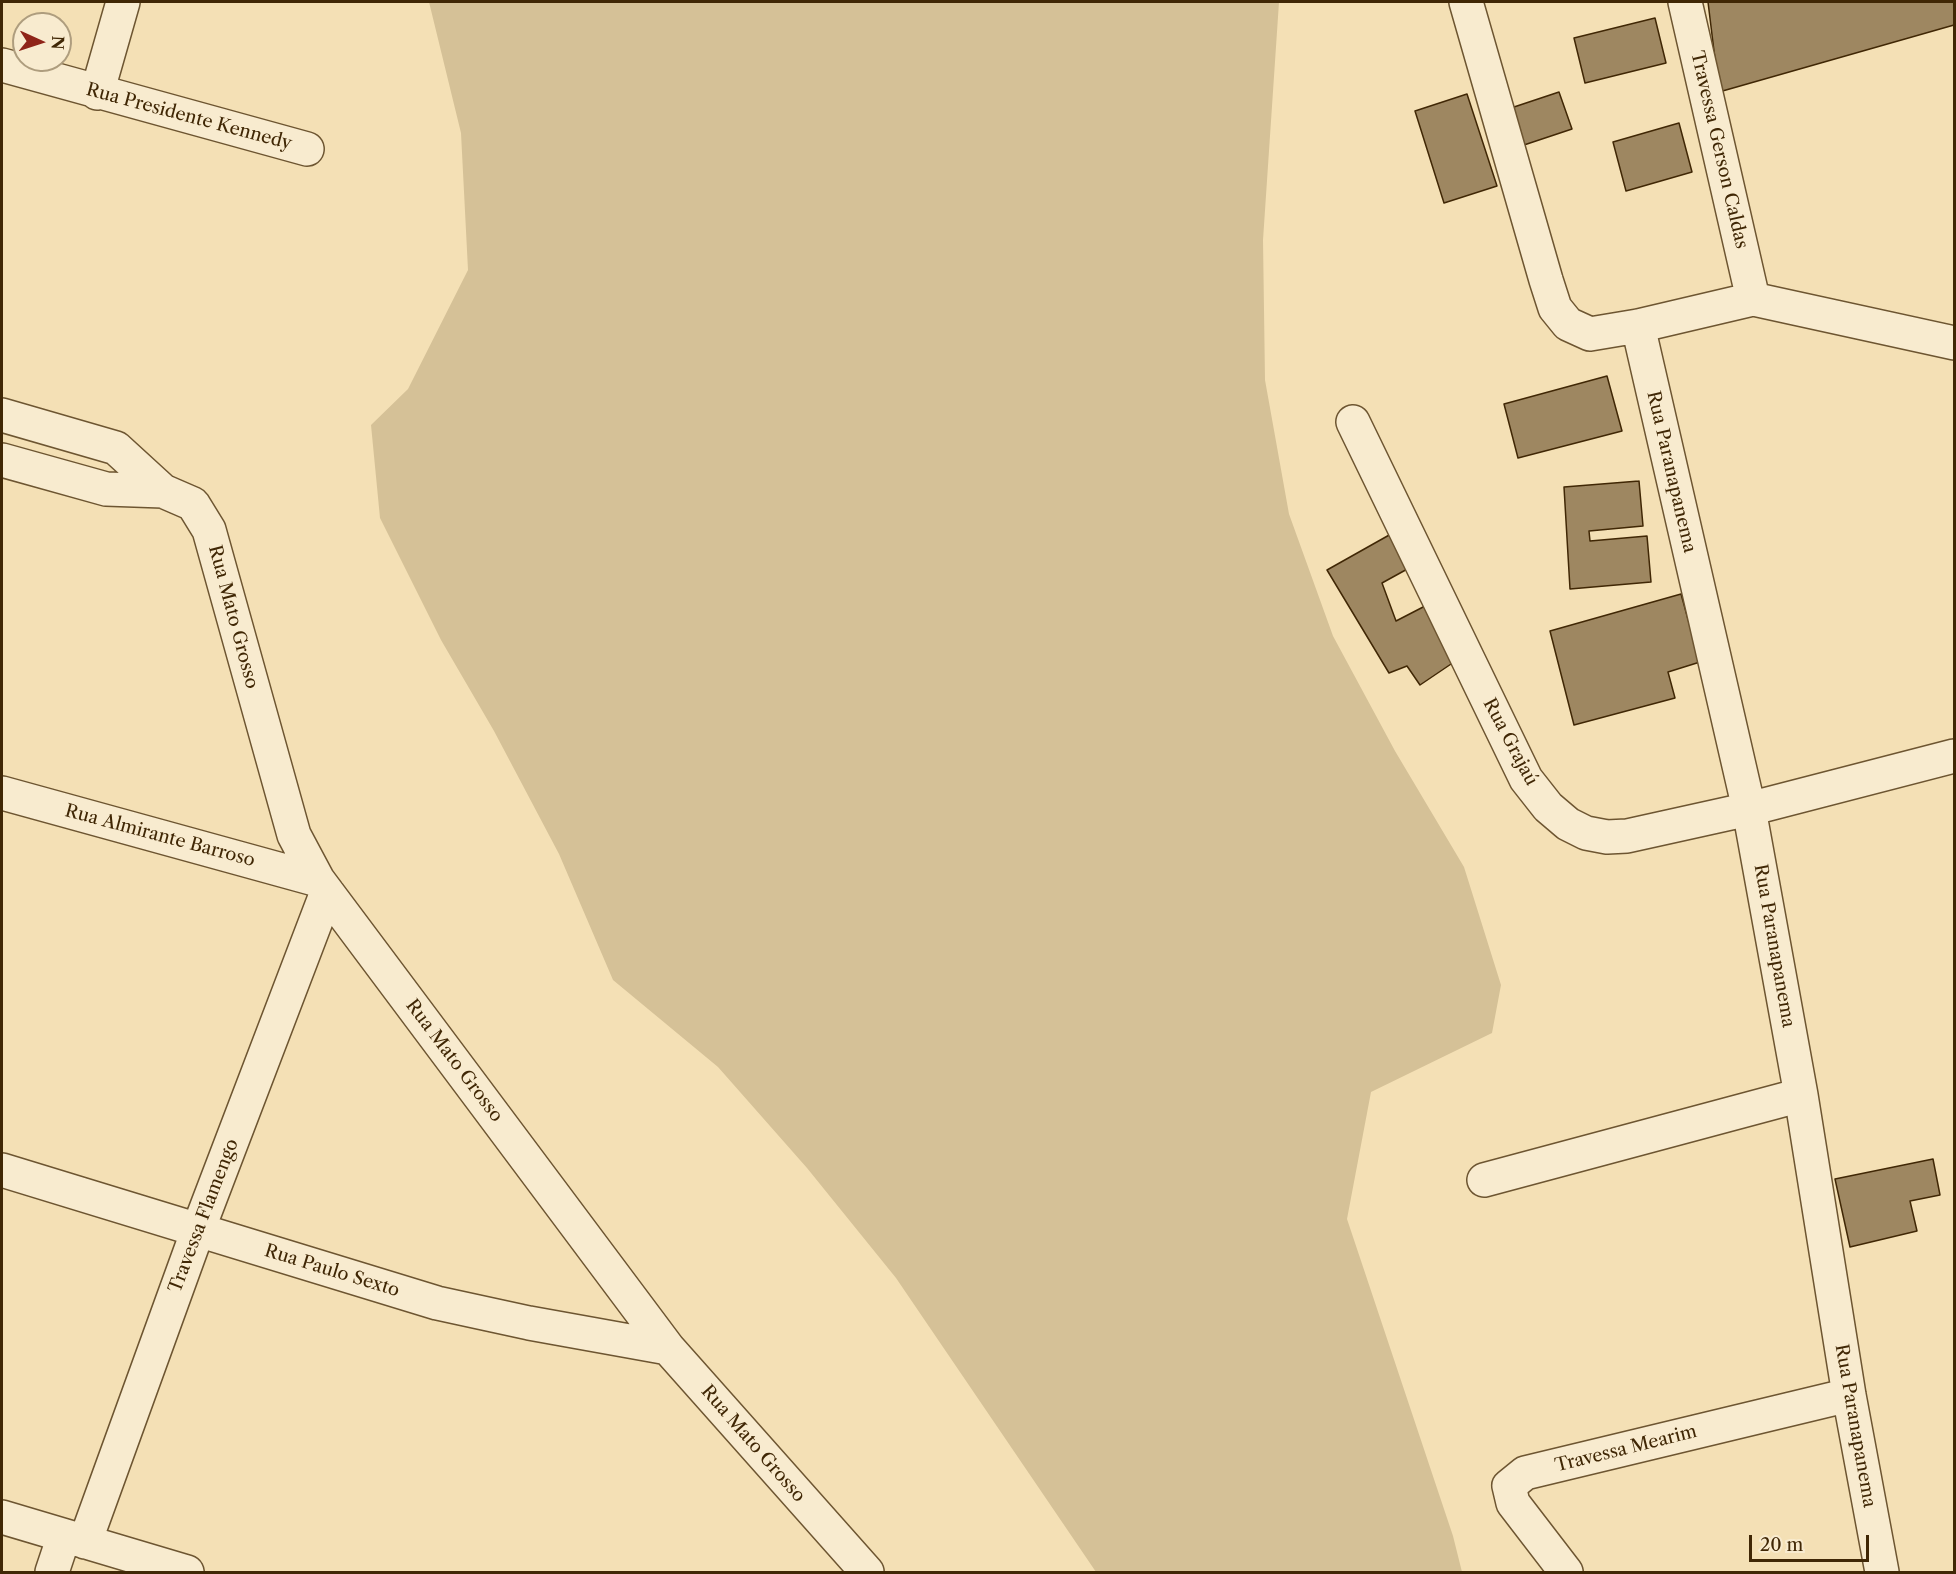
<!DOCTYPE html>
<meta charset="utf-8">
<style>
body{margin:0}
#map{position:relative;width:1956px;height:1574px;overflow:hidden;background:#f4e0b5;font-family:"Libre Caslon Text",serif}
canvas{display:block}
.frame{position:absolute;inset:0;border:3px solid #402705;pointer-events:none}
.north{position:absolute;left:12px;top:12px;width:60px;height:60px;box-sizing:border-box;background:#f8ebcf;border:2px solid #ae9d7e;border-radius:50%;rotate:93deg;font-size:16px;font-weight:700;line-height:24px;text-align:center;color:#402705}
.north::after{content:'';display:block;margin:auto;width:21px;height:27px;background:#8f2418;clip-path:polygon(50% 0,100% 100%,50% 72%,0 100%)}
.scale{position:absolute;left:1749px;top:1535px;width:120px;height:27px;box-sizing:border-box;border:3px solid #402705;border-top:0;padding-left:8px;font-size:18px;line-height:21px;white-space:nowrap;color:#402705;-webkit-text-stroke:4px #f8ebcf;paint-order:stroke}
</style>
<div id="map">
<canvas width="1956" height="1574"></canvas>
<div class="frame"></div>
<div class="north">N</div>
<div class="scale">20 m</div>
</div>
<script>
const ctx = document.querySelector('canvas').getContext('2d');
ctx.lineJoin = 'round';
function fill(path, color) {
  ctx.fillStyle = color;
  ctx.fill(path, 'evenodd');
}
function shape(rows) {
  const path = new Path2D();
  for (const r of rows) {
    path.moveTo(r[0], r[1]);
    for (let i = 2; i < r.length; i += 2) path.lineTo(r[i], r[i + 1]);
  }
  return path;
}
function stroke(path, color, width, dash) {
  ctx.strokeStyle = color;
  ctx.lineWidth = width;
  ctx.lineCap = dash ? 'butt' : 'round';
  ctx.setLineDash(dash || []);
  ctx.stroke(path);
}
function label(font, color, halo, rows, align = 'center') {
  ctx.font = font + ' "Libre Caslon Text",serif';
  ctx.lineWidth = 4.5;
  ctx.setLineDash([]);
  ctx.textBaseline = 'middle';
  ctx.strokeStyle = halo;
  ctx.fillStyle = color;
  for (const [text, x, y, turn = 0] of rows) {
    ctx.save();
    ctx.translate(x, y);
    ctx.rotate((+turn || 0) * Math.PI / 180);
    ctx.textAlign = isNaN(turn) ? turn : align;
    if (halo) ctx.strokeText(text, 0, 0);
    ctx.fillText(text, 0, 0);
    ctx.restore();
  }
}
const green = shape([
 [429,2,1279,2,1263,240,1265,380,1289,514,1333,636,1395,751,1464,867,1501,985,1492,1033,1371,1092,1347,1219,1453,1536,1462,1572,1096,1572,896,1278,807,1168,718,1067,613,980,559,854,494,731,441,640,380,518,371,425,408,389,468,270,461,133]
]);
const building = shape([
 [1708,2,1954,2,1954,25,1719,92,1708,2],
 [1655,18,1666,63,1585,83,1574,38,1655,18],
 [1559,92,1572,129,1515,148,1502,111,1559,92],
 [1467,94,1497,186,1444,203,1415,111,1467,94],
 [1679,123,1692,172,1626,191,1613,142,1679,123],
 [1607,376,1622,431,1518,458,1504,404,1607,376],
 [1639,481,1643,526,1589,531,1590,541,1647,536,1651,582,1570,589,1564,487,1639,481],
 [1391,534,1411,567,1382,583,1396,621,1427,605,1457,660,1420,685,1407,666,1389,673,1327,570,1391,534],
 [1681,594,1700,662,1668,672,1675,698,1574,725,1550,631,1681,594],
 [1933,1159,1940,1195,1910,1201,1917,1231,1850,1247,1835,1179,1933,1159]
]);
const minor = shape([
 [1466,2,1546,280,1555,308,1568,324,1590,334,1638,326,1753,299,1954,343],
 [1685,2,1753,299],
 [2,65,307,149],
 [97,93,123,2],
 [1638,326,1749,809,1801,1095,1849,1395,1882,1572],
 [2,415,116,448,163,491,193,504,209,530,294,835,318,880,668,1348,867,1572],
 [1353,422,1526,779,1548,807,1568,824,1586,833,1607,837,1627,836,1749,809,1954,756],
 [2,460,106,489,163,491],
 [2,793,318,880],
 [2,1170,437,1303,529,1323,668,1348],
 [1484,1180,1801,1095],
 [2,1517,187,1572],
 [85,1542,198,1230,327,892],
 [52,1572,64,1536],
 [1566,1572,1513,1503,1509,1486,1525,1473,1849,1395]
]);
const streetNames = [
 ["Rua Presidente Kennedy",189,117,15],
 ["Travessa Gerson Caldas",1719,150,77],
 ["Rua Paranapanema",1671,472,77],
 ["Rua Mato Grosso",233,617,75],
 ["Rua Grajaú",1510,742,62],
 ["Rua Almirante Barroso",160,836,15],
 ["Rua Paranapanema",1774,946,80],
 ["Rua Mato Grosso",454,1061,53],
 ["Travessa Flamengo",204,1216,-69],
 ["Rua Paulo Sexto",332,1271,17],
 ["Rua Paranapanema",1855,1426,80],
 ["Rua Mato Grosso",753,1444,49],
 ["Travessa Mearim",1626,1449,-14]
];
fill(green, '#d5c197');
fill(building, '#9e8761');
stroke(building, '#402705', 1.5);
stroke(minor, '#6d5531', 36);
stroke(minor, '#f8ebcf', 33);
label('18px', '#402705', '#f8ebcf', streetNames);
</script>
